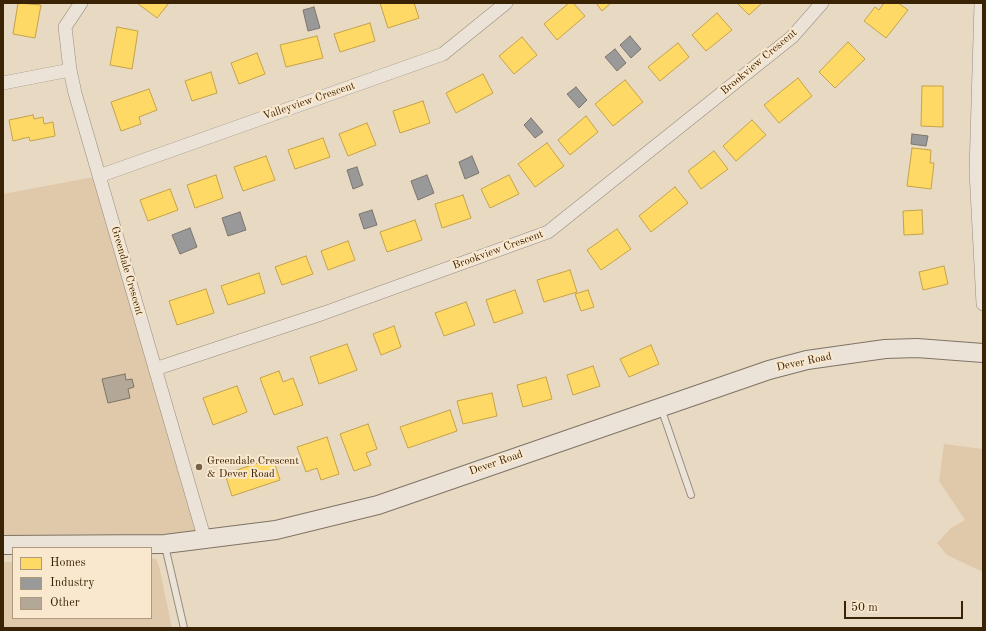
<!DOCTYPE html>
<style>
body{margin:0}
#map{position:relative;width:986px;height:631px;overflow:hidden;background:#e8d9c3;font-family:"Old Standard TT",serif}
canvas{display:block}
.frame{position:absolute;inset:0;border:4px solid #3a2205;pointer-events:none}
.legend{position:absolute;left:12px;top:547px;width:140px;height:72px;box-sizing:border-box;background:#fae8ce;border:1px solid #ad997e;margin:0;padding:5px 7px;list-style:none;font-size:12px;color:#3a2205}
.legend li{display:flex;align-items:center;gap:8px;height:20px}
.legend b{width:20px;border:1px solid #ad997e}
.scale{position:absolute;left:844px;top:601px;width:119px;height:18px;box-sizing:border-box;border:2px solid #3a2205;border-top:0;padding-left:5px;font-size:12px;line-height:14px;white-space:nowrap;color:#3a2205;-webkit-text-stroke:3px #fae8ce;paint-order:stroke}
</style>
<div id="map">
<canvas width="986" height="631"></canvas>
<div class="frame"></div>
<ul class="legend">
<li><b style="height:11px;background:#ffd966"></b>Homes</li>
<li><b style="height:11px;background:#999"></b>Industry</li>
<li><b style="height:11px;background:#b3a898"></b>Other</li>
</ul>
<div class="scale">50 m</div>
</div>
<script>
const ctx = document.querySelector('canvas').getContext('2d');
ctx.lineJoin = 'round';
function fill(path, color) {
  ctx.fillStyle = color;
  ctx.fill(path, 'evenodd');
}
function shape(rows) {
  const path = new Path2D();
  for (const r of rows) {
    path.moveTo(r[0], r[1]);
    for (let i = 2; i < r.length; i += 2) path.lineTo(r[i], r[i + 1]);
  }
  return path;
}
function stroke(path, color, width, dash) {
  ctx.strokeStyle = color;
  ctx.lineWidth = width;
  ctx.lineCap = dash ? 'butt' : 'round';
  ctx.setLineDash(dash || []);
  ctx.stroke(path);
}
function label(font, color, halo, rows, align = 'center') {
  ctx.font = font + ' "Old Standard TT",serif';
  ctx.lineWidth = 4;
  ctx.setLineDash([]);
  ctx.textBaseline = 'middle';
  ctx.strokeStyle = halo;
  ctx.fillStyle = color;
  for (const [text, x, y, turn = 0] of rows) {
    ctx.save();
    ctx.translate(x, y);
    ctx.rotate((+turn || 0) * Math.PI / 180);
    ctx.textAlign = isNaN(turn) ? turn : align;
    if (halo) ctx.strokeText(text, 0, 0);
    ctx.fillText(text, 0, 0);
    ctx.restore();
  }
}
const green = shape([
 [99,176,205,540,3,545,3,194],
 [944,444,983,449,983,572,947,555,937,543,951,528,965,520,939,481],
 [151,558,156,559,159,566,172,628,3,628,3,562,13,562,13,618,151,618]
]);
const homes = shape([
 [18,3,41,5,35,38,13,34,18,3],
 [137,3,169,3,157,18,137,3],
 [380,3,414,3,419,18,388,28,380,3],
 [569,3,573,3,585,16,557,40,544,24,569,3],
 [596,3,611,3,602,11,596,3],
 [737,3,762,3,749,15,737,3],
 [884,3,898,3,908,10,886,38,864,21,875,7,879,10,884,3],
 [717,13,732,30,706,51,692,35,717,13],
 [370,23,375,41,340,52,334,34,370,23],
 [117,27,138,31,132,69,110,65,117,27],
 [317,36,323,58,286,67,280,45,317,36],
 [522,37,537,55,514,74,499,56,522,37],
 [848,42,865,59,835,88,819,72,848,42],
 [678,43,689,57,660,81,648,67,678,43],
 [257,53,265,74,239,84,231,63,257,53],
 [211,72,217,93,192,101,185,81,211,72],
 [483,74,493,93,456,113,446,93,483,74],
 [798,78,812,96,779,123,764,105,798,78],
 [625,80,643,102,613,126,595,104,625,80],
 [922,86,943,86,943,127,921,126,922,86],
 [149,89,157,110,139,117,141,124,121,131,111,102,149,89],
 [423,101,430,123,400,133,393,111,423,101],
 [33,115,34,119,43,117,44,124,53,122,55,136,30,141,29,137,13,141,9,120,33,115],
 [586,116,598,132,570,155,558,140,586,116],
 [752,120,766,135,736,161,723,146,752,120],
 [367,123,376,145,348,156,339,134,367,123],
 [323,138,330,157,295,169,288,150,323,138],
 [547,143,564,166,535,187,518,164,547,143],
 [912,148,931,150,930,163,934,163,931,189,907,186,912,148],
 [714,151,728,169,701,189,688,171,714,151],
 [266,156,275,180,243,191,234,167,266,156],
 [216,175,223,198,195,208,187,185,216,175],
 [509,175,519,194,490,208,481,189,509,175],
 [675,187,688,203,651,232,639,216,675,187],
 [170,189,178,210,148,221,140,200,170,189],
 [463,195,471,218,442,228,435,204,463,195],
 [922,210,923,234,904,235,903,211,922,210],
 [415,220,422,240,387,252,380,232,415,220],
 [617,229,631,249,601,270,587,250,617,229],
 [348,241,355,260,328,270,321,251,348,241],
 [306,256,313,274,282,285,275,267,306,256],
 [944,266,948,284,923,290,919,272,944,266],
 [570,270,577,292,544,302,537,280,570,270],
 [259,273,265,293,228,305,221,286,259,273],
 [206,289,214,313,177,325,169,301,206,289],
 [515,290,523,313,494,323,486,300,515,290],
 [588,290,594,307,581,311,575,294,588,290],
 [466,302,475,325,444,336,435,313,466,302],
 [394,326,401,347,381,355,373,334,394,326],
 [347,344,357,370,319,384,310,357,347,344],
 [651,345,659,364,629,377,620,359,651,345],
 [593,366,600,386,573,395,567,375,593,366],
 [279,371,283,382,293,378,303,405,274,415,260,378,279,371],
 [546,377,552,399,523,407,517,385,546,377],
 [237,386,247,412,213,425,203,398,237,386],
 [492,393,497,416,463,424,457,401,492,393],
 [450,410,457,431,408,448,400,427,450,410],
 [368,424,377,449,366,453,371,465,354,471,340,434,368,424],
 [327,437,339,474,321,480,317,468,306,472,297,447,327,437],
 [273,458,280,480,232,496,225,474,273,458]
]);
const industry = shape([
 [314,7,320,28,308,31,303,10,314,7],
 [630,36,641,49,631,58,620,45,630,36],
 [615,49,626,63,617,71,605,57,615,49],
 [576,87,587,100,579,108,567,94,576,87],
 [531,118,543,132,535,138,524,125,531,118],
 [912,134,928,136,926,146,911,144,912,134],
 [472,156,479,173,465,179,459,162,472,156],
 [357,167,363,185,353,189,347,170,357,167],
 [427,175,434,193,418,200,411,181,427,175],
 [372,210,377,225,364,229,359,214,372,210],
 [240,212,246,230,228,236,222,218,240,212],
 [190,228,197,247,180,254,172,235,190,228]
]);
const building = shape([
 [125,374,126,380,132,379,134,387,128,389,130,398,108,403,102,379,125,374]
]);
const lane = shape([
 [661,408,691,495],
 [165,546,184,628]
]);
const street = shape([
 [81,3,65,27,70,70,75,93,205,540],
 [981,3,976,171,983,304],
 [3,83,70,70],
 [99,176,443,54,506,3],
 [155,369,324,313,548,232,792,37,822,3]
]);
const secondary = shape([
 [3,545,165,544,276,530,378,505,769,370,807,360,885,349,917,348,983,353]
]);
const markers = [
 [199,467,4,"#776248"]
];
const streetNames = [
 ["Brookview Crescent",759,62,-40],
 ["Valleyview Crescent",309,101,-19],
 ["Brookview Crescent",498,250,-20],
 ["Greendale Crescent",127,271,74],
 ["Dever Road",804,362,-12],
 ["Dever Road",496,463,-19]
];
const poiNames = [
 ["Greendale Crescent",207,461],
 ["& Dever Road",207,474]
];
fill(green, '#dfc9aa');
fill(homes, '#ffd966');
stroke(homes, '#c4a249', 1);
fill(industry, '#999');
stroke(industry, '#7c756d', 1);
fill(building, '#b3a898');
stroke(building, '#7f7364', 1);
stroke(lane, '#988d7d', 8);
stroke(street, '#988d7d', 14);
stroke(secondary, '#7f7364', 20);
stroke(lane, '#ebe3d8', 6);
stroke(street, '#ebe3d8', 13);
stroke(secondary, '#ebe3d8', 18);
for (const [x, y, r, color] of markers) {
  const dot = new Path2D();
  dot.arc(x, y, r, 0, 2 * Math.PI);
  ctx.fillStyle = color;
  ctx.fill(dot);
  stroke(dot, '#fae8ce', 1.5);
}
label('11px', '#3a2205', '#fae8ce', streetNames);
label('11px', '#3a2205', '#fae8ce', poiNames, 'left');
</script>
